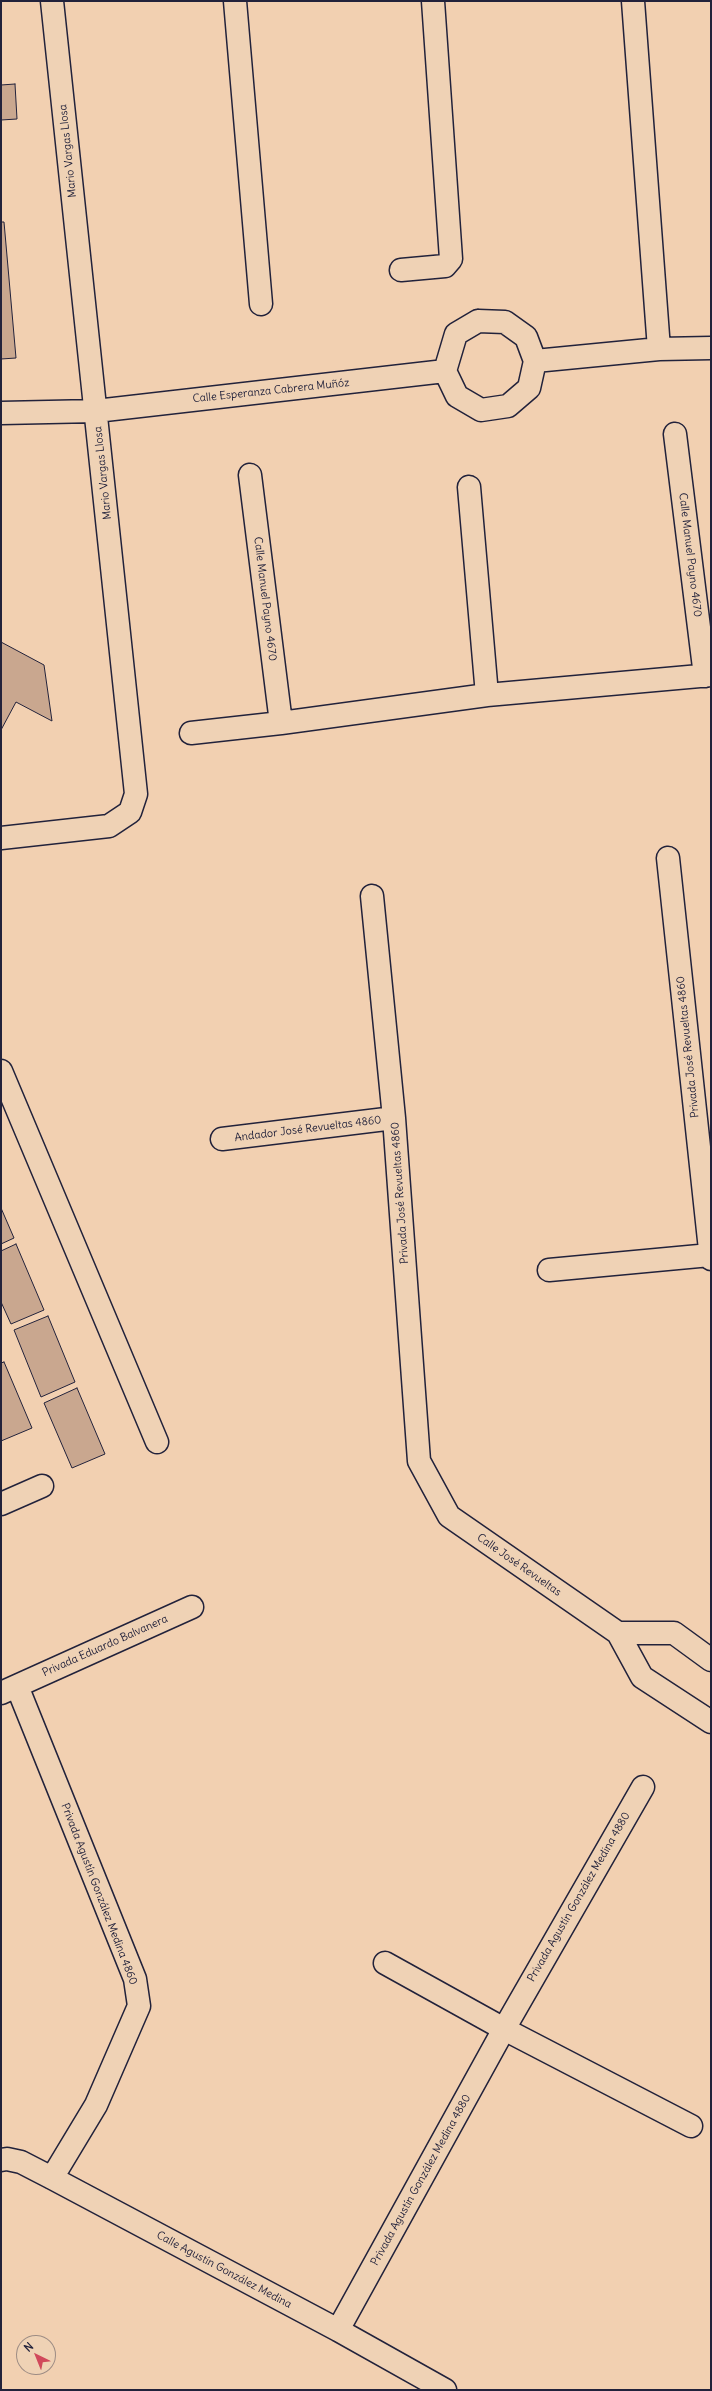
<!DOCTYPE html>
<meta charset="utf-8">
<style>
body{margin:0}
#map{position:relative;width:712px;height:2391px;overflow:hidden;background:#f2d0b1;font-family:Delius,sans-serif}
canvas{display:block}
.frame{position:absolute;inset:0;border:2px solid #22223b;pointer-events:none}
.north{position:absolute;left:16px;top:2335px;width:40px;height:40px;box-sizing:border-box;background:#efd2b5;border:1px solid #9d8c84;border-radius:50%;rotate:317deg;font-size:11px;font-weight:700;line-height:16px;text-align:center;color:#22223b}
.north::after{content:'';display:block;margin:auto;width:14px;height:18px;background:#d1495b;clip-path:polygon(50% 0,100% 100%,50% 72%,0 100%)}
</style>
<div id="map">
<canvas width="712" height="2391"></canvas>
<div class="frame"></div>
<div class="north">N</div>
</div>
<script>
const ctx = document.querySelector('canvas').getContext('2d');
ctx.lineJoin = 'round';
function fill(path, color) {
  ctx.fillStyle = color;
  ctx.fill(path, 'evenodd');
}
function shape(rows) {
  const path = new Path2D();
  for (const r of rows) {
    path.moveTo(r[0], r[1]);
    for (let i = 2; i < r.length; i += 2) path.lineTo(r[i], r[i + 1]);
  }
  return path;
}
function stroke(path, color, width, dash) {
  ctx.strokeStyle = color;
  ctx.lineWidth = width;
  ctx.lineCap = dash ? 'butt' : 'round';
  ctx.setLineDash(dash || []);
  ctx.stroke(path);
}
function label(font, color, halo, rows, align = 'center') {
  ctx.font = font + ' Delius,sans-serif';
  ctx.lineWidth = 3;
  ctx.setLineDash([]);
  ctx.textBaseline = 'middle';
  ctx.strokeStyle = halo;
  ctx.fillStyle = color;
  for (const [text, x, y, turn = 0] of rows) {
    ctx.save();
    ctx.translate(x, y);
    ctx.rotate((+turn || 0) * Math.PI / 180);
    ctx.textAlign = isNaN(turn) ? turn : align;
    if (halo) ctx.strokeText(text, 0, 0);
    ctx.fillText(text, 0, 0);
    ctx.restore();
  }
}
const building = shape([
 [15,84,17,119,1,120,1,85,15,84],
 [1,222,4,222,16,358,1,359,1,222],
 [1,642,44,665,52,721,16,702,1,730,1,642],
 [1,1208,14,1238,1,1244,1,1208],
 [16,1244,44,1310,11,1324,1,1302,1,1251,16,1244],
 [48,1316,75,1382,41,1397,14,1330,48,1316],
 [4,1362,32,1428,1,1441,1,1363,4,1362],
 [77,1388,105,1454,72,1468,44,1403,77,1388]
]);
const street = shape([
 [235,1,261,304],
 [633,1,659,349],
 [401,270,445,266,451,259,433,1],
 [478,321,505,322,526,337,535,361,529,388,508,406,481,410,457,396,445,371,456,334,478,321],
 [535,361,659,349,711,348],
 [1,413,96,411,445,371],
 [675,434,705,676],
 [250,475,281,723],
 [469,487,487,695],
 [191,733,281,723,487,695,711,675],
 [1,838,109,826,130,812,136,794,52,1],
 [668,858,711,1259],
 [372,896,394,1118,419,1461,449,1516,618,1633,642,1677,711,1722],
 [1,1071,157,1442],
 [222,1139,394,1118],
 [549,1270,710,1255],
 [1,1504,42,1486],
 [618,1633,674,1633,711,1660],
 [17,1686,135,1979,139,2006,96,2105,52,2178],
 [1,1693,192,1607],
 [385,1963,504,2029,691,2126],
 [1,2160,7,2159,21,2162,52,2178,338,2330,445,2390],
 [338,2330,504,2029,643,1787]
]);
const streetNames = [
 ["Mario Vargas Llosa",68,151,-96],
 ["Calle Esperanza Cabrera Muñóz",271,391,-6],
 ["Mario Vargas Llosa",103,473,-96],
 ["Calle Manuel Payno 4670",690,555,83],
 ["Calle Manuel Payno 4670",265,599,83],
 ["Privada José Revueltas 4860",688,1047,-96],
 ["Andador José Revueltas 4860",308,1129,-7],
 ["Privada José Revueltas 4860",400,1193,-94],
 ["Calle José Revueltas",519,1565,35],
 ["Privada Eduardo Balvanera",105,1646,-24],
 ["Privada Agustín González Medina 4860",99,1894,69],
 ["Privada Agustín González Medina 4880",579,1897,-60],
 ["Privada Agustín González Medina 4880",421,2180,-61],
 ["Calle Agustín González Medina",224,2270,28]
];
fill(building, '#c9a78f');
stroke(building, '#22223b', 1);
stroke(street, '#22223b', 25);
stroke(street, '#efd2b5', 22);
label('11px', '#22223b', '#efd2b5', streetNames);
</script>
